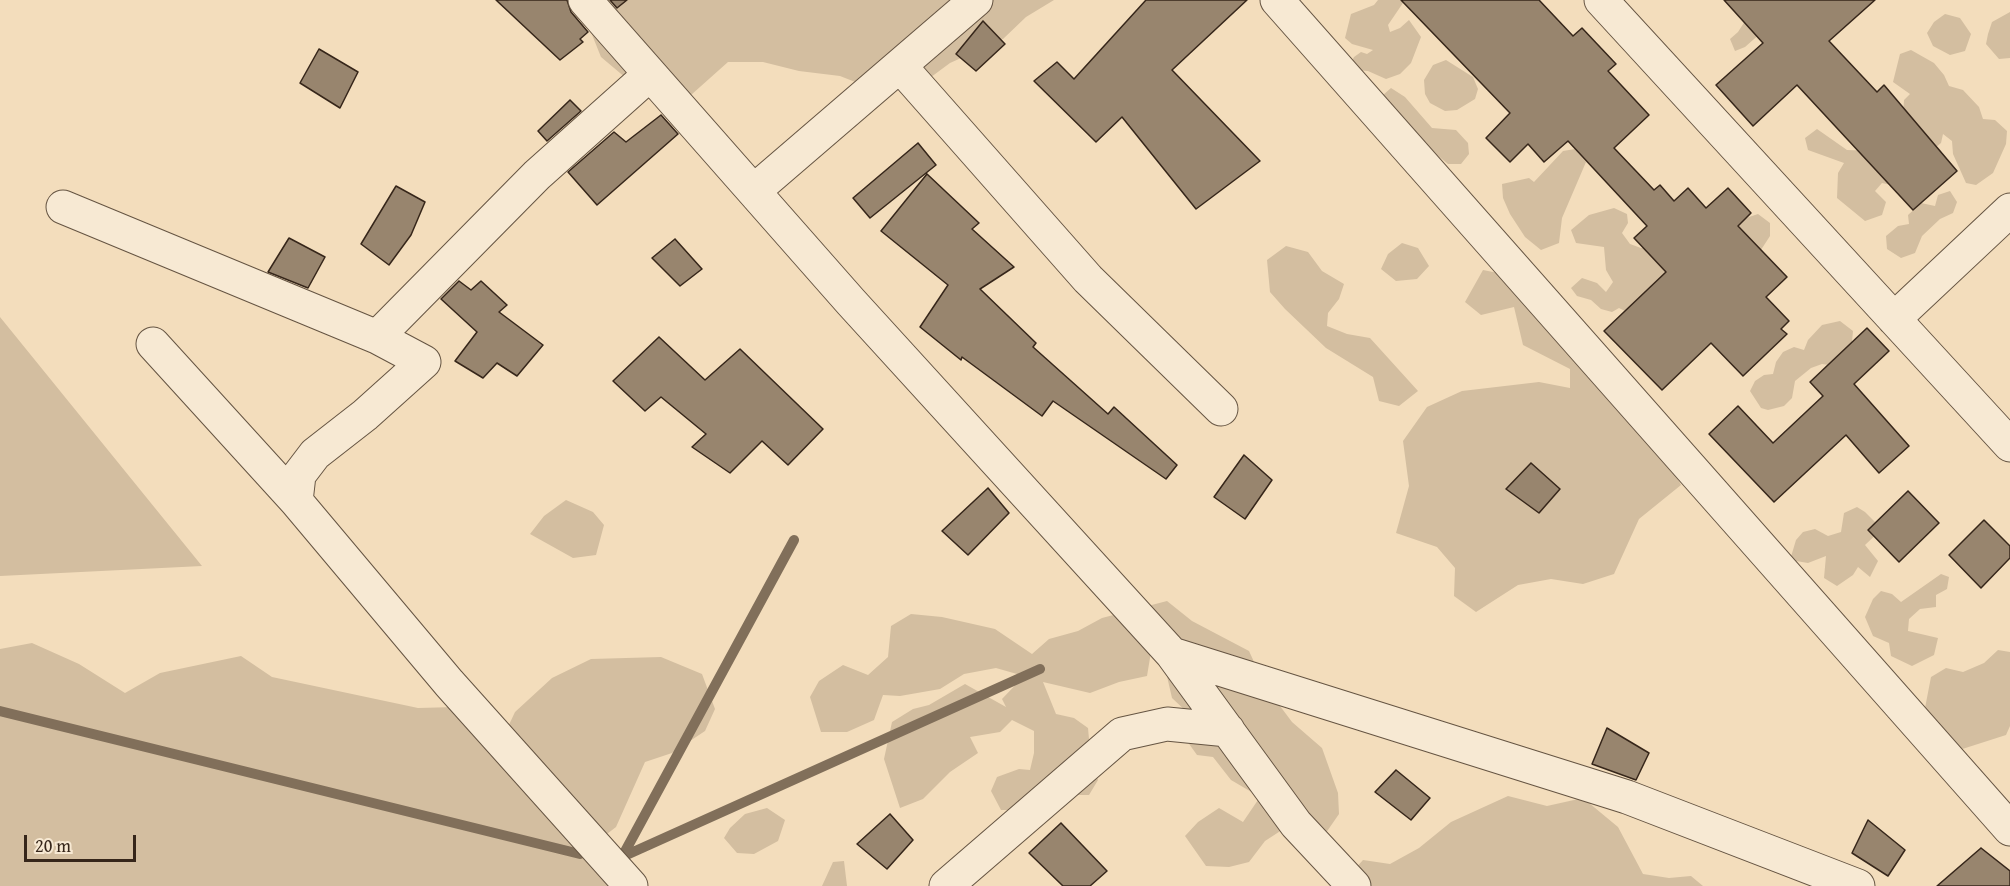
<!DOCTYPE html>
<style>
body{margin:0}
#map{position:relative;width:2010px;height:886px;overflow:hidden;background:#f3ddbc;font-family:"Gentium Book Plus",serif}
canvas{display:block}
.scale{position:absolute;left:24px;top:835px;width:112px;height:27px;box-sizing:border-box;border:3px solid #36261a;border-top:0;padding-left:8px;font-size:18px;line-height:21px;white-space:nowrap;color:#36261a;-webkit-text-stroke:4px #f7e9d3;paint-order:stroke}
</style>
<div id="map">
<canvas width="2010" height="886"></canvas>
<div class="scale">20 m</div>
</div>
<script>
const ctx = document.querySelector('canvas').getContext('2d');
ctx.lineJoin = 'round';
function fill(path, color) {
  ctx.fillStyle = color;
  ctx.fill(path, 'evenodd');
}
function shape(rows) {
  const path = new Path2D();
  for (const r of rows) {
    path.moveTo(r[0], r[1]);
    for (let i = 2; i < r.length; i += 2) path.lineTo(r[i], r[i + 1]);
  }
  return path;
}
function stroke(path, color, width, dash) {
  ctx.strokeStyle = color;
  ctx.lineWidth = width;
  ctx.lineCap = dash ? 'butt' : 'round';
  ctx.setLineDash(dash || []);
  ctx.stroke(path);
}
const green = shape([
 [578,0,1054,0,1026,17,1003,39,950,63,923,83,878,91,840,76,799,71,763,62,728,62,691,95,652,100,601,57],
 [1378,0,1405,0,1388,25,1390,32,1400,28,1409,20,1421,37,1411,63,1400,74,1386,79,1368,71,1355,70,1351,63,1354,57,1361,52,1367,54,1373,50,1352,44,1345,38,1351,14,1374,5],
 [2010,12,2010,58,1999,59,1986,44,1988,34,1992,22],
 [1945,14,1960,18,1971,34,1965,51,1950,55,1933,46,1927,33,1934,22],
 [1747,18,1762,32,1745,47,1735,51,1730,39,1738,32],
 [1911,50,1934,63,1944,75,1949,86,1963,90,1979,107,1983,119,1995,120,2007,131,2006,144,1993,173,1976,185,1966,183,1953,154,1952,141,1943,134,1941,143,1891,185,1882,183,1875,191,1886,202,1882,215,1865,221,1837,198,1838,173,1844,163,1808,150,1805,138,1817,129,1847,150,1873,151,1903,115,1904,100,1910,94,1893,82,1900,54],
 [1446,60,1473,77,1478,89,1475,99,1457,110,1445,111,1430,103,1425,94,1424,80,1433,65],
 [1391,88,1405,97,1432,128,1456,130,1468,143,1469,154,1461,164,1448,164,1374,103],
 [1575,149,1586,162,1562,218,1559,243,1541,250,1525,237,1510,214,1503,198,1502,184,1529,178,1534,182,1563,151],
 [1950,191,1957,202,1953,213,1940,219,1922,236,1915,253,1901,258,1887,249,1886,236,1898,226,1909,224,1908,215,1921,203,1935,206,1938,195],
 [1614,208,1627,214,1628,223,1622,233,1630,244,1641,248,1738,239,1740,220,1758,214,1770,223,1770,236,1757,256,1631,314,1619,308,1612,312,1601,309,1591,300,1577,296,1571,288,1582,278,1597,283,1606,292,1613,282,1606,270,1604,247,1576,243,1571,230,1589,215],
 [1402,243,1418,248,1429,266,1417,279,1396,281,1381,269,1388,254],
 [1286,246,1308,252,1322,271,1344,284,1339,299,1328,313,1327,326,1347,334,1370,338,1418,391,1399,406,1379,401,1373,377,1326,348,1285,309,1270,292,1267,260],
 [1483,270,1503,274,1669,462,1681,485,1639,519,1614,574,1583,584,1551,579,1518,585,1476,612,1454,596,1455,568,1437,547,1396,533,1409,486,1403,441,1427,407,1462,391,1539,382,1570,388,1570,369,1523,345,1514,307,1481,315,1465,302],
 [0,317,202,566,0,576],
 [1840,321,1853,331,1851,352,1836,366,1822,364,1811,368,1795,381,1792,398,1784,406,1768,410,1761,408,1750,391,1755,381,1764,375,1773,374,1776,362,1783,352,1794,347,1804,350,1808,340,1822,325],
 [566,500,593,512,604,525,596,555,573,558,530,534,544,516],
 [1857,507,1865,512,1882,529,1865,545,1878,561,1870,577,1858,567,1853,575,1837,586,1824,578,1826,556,1808,563,1790,560,1796,540,1803,532,1815,529,1828,536,1841,532,1844,513],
 [1941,574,1949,577,1947,589,1936,595,1936,607,1920,609,1909,619,1908,631,1938,638,1934,655,1912,666,1891,656,1889,643,1873,636,1865,617,1873,599,1881,591,1892,594,1901,602],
 [1167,601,1192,621,1249,651,1265,686,1292,722,1322,748,1338,793,1339,814,1321,840,1285,828,1265,841,1249,862,1229,867,1206,866,1185,836,1198,822,1219,808,1243,822,1260,797,1231,780,1213,757,1197,755,1182,734,1189,714,1172,698,1166,672,1151,652,1147,676,1119,682,1090,693,1043,682,1056,714,1074,718,1088,728,1091,761,1098,780,1089,795,1070,795,1017,810,1001,810,991,791,997,777,1019,769,1030,770,1034,753,1034,731,1012,720,1000,732,970,737,978,753,950,772,923,799,900,808,884,759,892,722,913,709,929,705,965,684,1006,707,1002,699,1024,676,996,668,964,674,940,689,900,696,883,695,874,720,847,732,821,732,810,697,819,681,843,665,868,675,888,657,891,626,911,614,942,617,995,629,1032,654,1049,639,1078,631,1102,618],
 [32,643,79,664,125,693,160,673,241,656,272,677,418,708,456,707,500,744,515,712,552,678,591,659,661,657,702,674,715,709,705,731,672,753,645,762,616,827,581,854,611,886,0,886,0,649],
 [1998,650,2010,652,2010,726,2006,735,1953,752,1925,708,1931,677,1946,668,1963,672,1984,663],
 [1508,796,1547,806,1583,798,1618,827,1643,874,1669,878,1691,876,1703,886,1349,886,1345,880,1363,860,1390,864,1419,848,1451,822],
 [767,808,785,820,778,841,754,854,737,853,724,838,730,828,745,814],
 [844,861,847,886,822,886,833,862]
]);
const stream = shape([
 [0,711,580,854],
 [622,857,1040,669],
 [622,857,794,540]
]);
const building = shape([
 [496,0,567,0,571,12,588,32,580,39,583,42,560,60,496,0],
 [610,0,627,0,617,8,610,0],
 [1146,0,1247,0,1172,70,1260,161,1196,209,1122,117,1096,142,1034,81,1057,62,1074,79,1146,0],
 [1401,0,1539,0,1573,36,1582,28,1616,64,1608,71,1649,115,1614,148,1654,190,1660,185,1674,201,1688,188,1706,208,1728,188,1751,213,1738,226,1787,277,1766,297,1789,321,1781,329,1787,334,1743,376,1711,343,1662,390,1604,331,1666,272,1634,238,1647,226,1568,141,1544,162,1528,144,1510,162,1486,138,1510,113,1401,0],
 [1724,0,1875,0,1829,41,1877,92,1884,85,1957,171,1913,210,1797,85,1753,126,1716,85,1763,43,1724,0],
 [983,21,1005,44,976,71,956,54,983,21],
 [319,49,358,72,340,108,300,83,319,49],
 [570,100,581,111,547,141,538,131,570,100],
 [661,115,678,134,597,205,568,172,614,132,626,142,661,115],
 [918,143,936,165,870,218,853,198,918,143],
 [927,174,979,223,972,229,1014,267,980,289,1036,343,1033,347,1108,414,1114,407,1177,465,1166,479,1053,401,1042,416,962,357,961,360,920,327,948,285,881,231,927,174],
 [396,186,425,202,411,235,389,265,361,244,396,186],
 [289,238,325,257,308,288,268,272,289,238],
 [675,239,702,269,680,286,652,258,675,239],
 [459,281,471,290,481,281,507,305,499,312,543,345,517,376,497,363,483,378,455,361,477,332,441,299,459,281],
 [1867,328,1889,351,1854,384,1909,446,1879,473,1846,435,1774,502,1709,434,1738,406,1773,443,1823,396,1810,382,1867,328],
 [659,337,705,380,740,349,823,429,788,465,762,441,730,473,692,447,706,434,661,397,645,411,613,381,659,337],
 [1244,455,1272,480,1245,519,1214,497,1244,455],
 [1531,463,1560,489,1539,513,1506,489,1531,463],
 [988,488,1009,513,968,555,942,531,988,488],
 [1908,491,1939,523,1899,562,1868,530,1908,491],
 [1984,520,2010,546,2010,558,1981,588,1949,555,1984,520],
 [1607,728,1649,753,1636,780,1592,764,1607,728],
 [1396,770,1430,798,1411,820,1375,792,1396,770],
 [890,814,913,840,887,869,857,844,890,814],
 [1868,820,1905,850,1888,876,1852,853,1868,820],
 [1061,823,1107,871,1090,886,1063,886,1029,853,1061,823],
 [1981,848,2010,871,2010,886,1937,886,1981,848]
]);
const minor = shape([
 [585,0,851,302,1172,654,1296,824,1354,886],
 [1277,0,2010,829],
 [1601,0,2010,445],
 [900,66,1088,279,1221,409],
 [755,190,976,0],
 [63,207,377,337,424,362,365,415,315,454,299,475,296,501],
 [1894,319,2010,210],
 [377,337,537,175,649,75],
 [153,344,296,501,449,683,631,886],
 [1172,654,1627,797,1858,886],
 [946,886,1122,734,1167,724,1228,730]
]);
fill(green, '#d3bea0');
stroke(stream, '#816f5a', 10);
fill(building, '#98856e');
stroke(building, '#36261a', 1.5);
stroke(minor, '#655442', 35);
stroke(minor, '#f7e9d3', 33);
</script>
